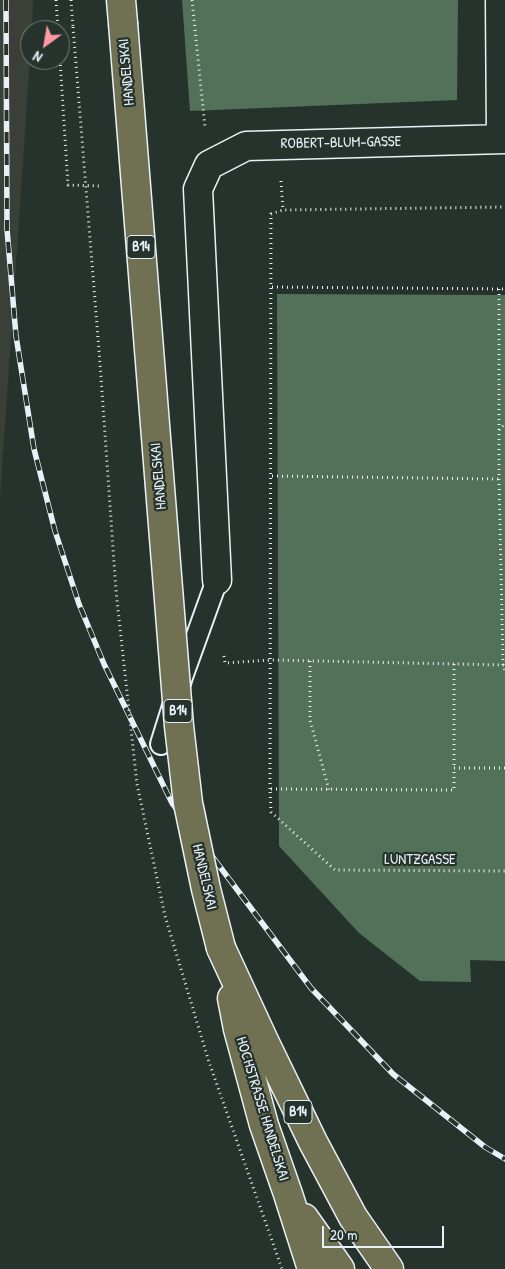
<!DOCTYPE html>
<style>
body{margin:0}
#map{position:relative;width:505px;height:1269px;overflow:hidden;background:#26332d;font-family:"Patrick Hand",sans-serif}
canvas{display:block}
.north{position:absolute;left:20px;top:20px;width:50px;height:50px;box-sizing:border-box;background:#26332d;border:1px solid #747f7e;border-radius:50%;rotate:212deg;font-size:14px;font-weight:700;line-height:20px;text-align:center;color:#e8f1f8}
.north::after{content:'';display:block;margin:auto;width:18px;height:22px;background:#ff9aa2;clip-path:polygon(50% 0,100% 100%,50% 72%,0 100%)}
.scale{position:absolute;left:322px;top:1226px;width:122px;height:22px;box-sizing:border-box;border:2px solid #e8f1f8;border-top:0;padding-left:6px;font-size:15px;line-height:18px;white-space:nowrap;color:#e8f1f8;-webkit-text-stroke:4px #26332d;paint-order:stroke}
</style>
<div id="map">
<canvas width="505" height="1269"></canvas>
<div class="north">N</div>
<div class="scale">20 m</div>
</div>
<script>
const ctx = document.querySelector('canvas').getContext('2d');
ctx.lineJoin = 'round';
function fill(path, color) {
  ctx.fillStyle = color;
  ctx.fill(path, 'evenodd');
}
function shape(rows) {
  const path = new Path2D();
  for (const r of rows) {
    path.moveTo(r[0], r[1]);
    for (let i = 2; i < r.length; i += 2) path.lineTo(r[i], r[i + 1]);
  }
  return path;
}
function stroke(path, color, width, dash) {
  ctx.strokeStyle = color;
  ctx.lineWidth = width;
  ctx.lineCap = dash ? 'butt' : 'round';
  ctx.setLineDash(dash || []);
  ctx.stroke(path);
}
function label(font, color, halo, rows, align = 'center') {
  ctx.font = font + ' "Patrick Hand",sans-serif';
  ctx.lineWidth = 4.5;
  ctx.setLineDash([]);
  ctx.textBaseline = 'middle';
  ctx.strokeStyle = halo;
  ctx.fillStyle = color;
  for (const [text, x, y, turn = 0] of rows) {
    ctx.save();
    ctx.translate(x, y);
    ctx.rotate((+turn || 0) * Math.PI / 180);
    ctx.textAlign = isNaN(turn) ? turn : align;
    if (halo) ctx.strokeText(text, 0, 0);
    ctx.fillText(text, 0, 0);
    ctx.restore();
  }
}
const built = shape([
 [0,0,33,0,32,30,30,30,29,73,0,498]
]);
const green = shape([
 [182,0,458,0,457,100,190,111],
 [277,294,505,295,505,961,470,960,471,982,420,981,359,933,279,846]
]);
const path = shape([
 [56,0,58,30],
 [71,0,73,27],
 [192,0,205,127],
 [60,60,68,185,100,186],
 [281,181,283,210],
 [272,287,505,289],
 [499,289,499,479,503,665,505,671],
 [499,430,505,424],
 [272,476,499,479],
 [224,656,225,663,271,660,504,665],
 [310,661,310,720,329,790],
 [454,664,454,768],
 [505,768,454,768,454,790,270,789,271,812,335,870,505,871],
 [270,789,271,214,283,210,505,207]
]);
const lane = shape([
 [161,744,182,677,217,580]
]);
const street = shape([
 [500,0,501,139],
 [217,580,198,189,209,165,246,146,505,139]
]);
const highway = shape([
 [121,0,123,23],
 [221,948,264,1041,313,1142,353,1217,389,1269],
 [232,998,238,1029,264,1125,288,1194,312,1269],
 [304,1218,340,1269]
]);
const rail = shape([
 [6,0,7,229,16,336,34,449,55,531,79,604,104,664,172,803,311,988,393,1074,485,1147,505,1159]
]);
const pathBridge = shape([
 [73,27,100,363,116,591,137,784,165,916,209,1062,282,1269]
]);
const highwayBridge = shape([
 [123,23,179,726,188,803,206,889,221,948]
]);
const shields = [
 [141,247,28],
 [178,711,28],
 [298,1112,28]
];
const shieldNames = [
 ["B14",141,247],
 ["B14",178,711],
 ["B14",298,1112]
];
const streetNames = [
 ["HANDELSKAI",127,72,-95],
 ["ROBERT-BLUM-GASSE",341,143,-1],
 ["HANDELSKAI",159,476,-95],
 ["LUNTZGASSE",420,860],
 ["HANDELSKAI",204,877,77],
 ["HOCHSTRASSE HANDELSKAI",262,1109,73]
];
fill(built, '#3a4038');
fill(green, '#537159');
stroke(lane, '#e8f1f8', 24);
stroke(street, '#e8f1f8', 31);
stroke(highway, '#e8f1f8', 31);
stroke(path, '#e8f1f8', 3, [1, 4]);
stroke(lane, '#26332d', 20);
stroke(street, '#26332d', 28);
stroke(highway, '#707052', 28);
stroke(rail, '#e8f1f8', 5.5);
stroke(rail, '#26332d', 4, [11]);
stroke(highwayBridge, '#e8f1f8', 31, []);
stroke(pathBridge, '#e8f1f8', 3, [1, 4]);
stroke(highwayBridge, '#707052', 28);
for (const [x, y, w] of shields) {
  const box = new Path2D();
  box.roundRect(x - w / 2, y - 11.5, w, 23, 4);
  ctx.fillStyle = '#26332d';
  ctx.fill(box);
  stroke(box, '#e8f1f8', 1);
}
label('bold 14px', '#e8f1f8', null, shieldNames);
label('15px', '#e8f1f8', '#26332d', streetNames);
</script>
